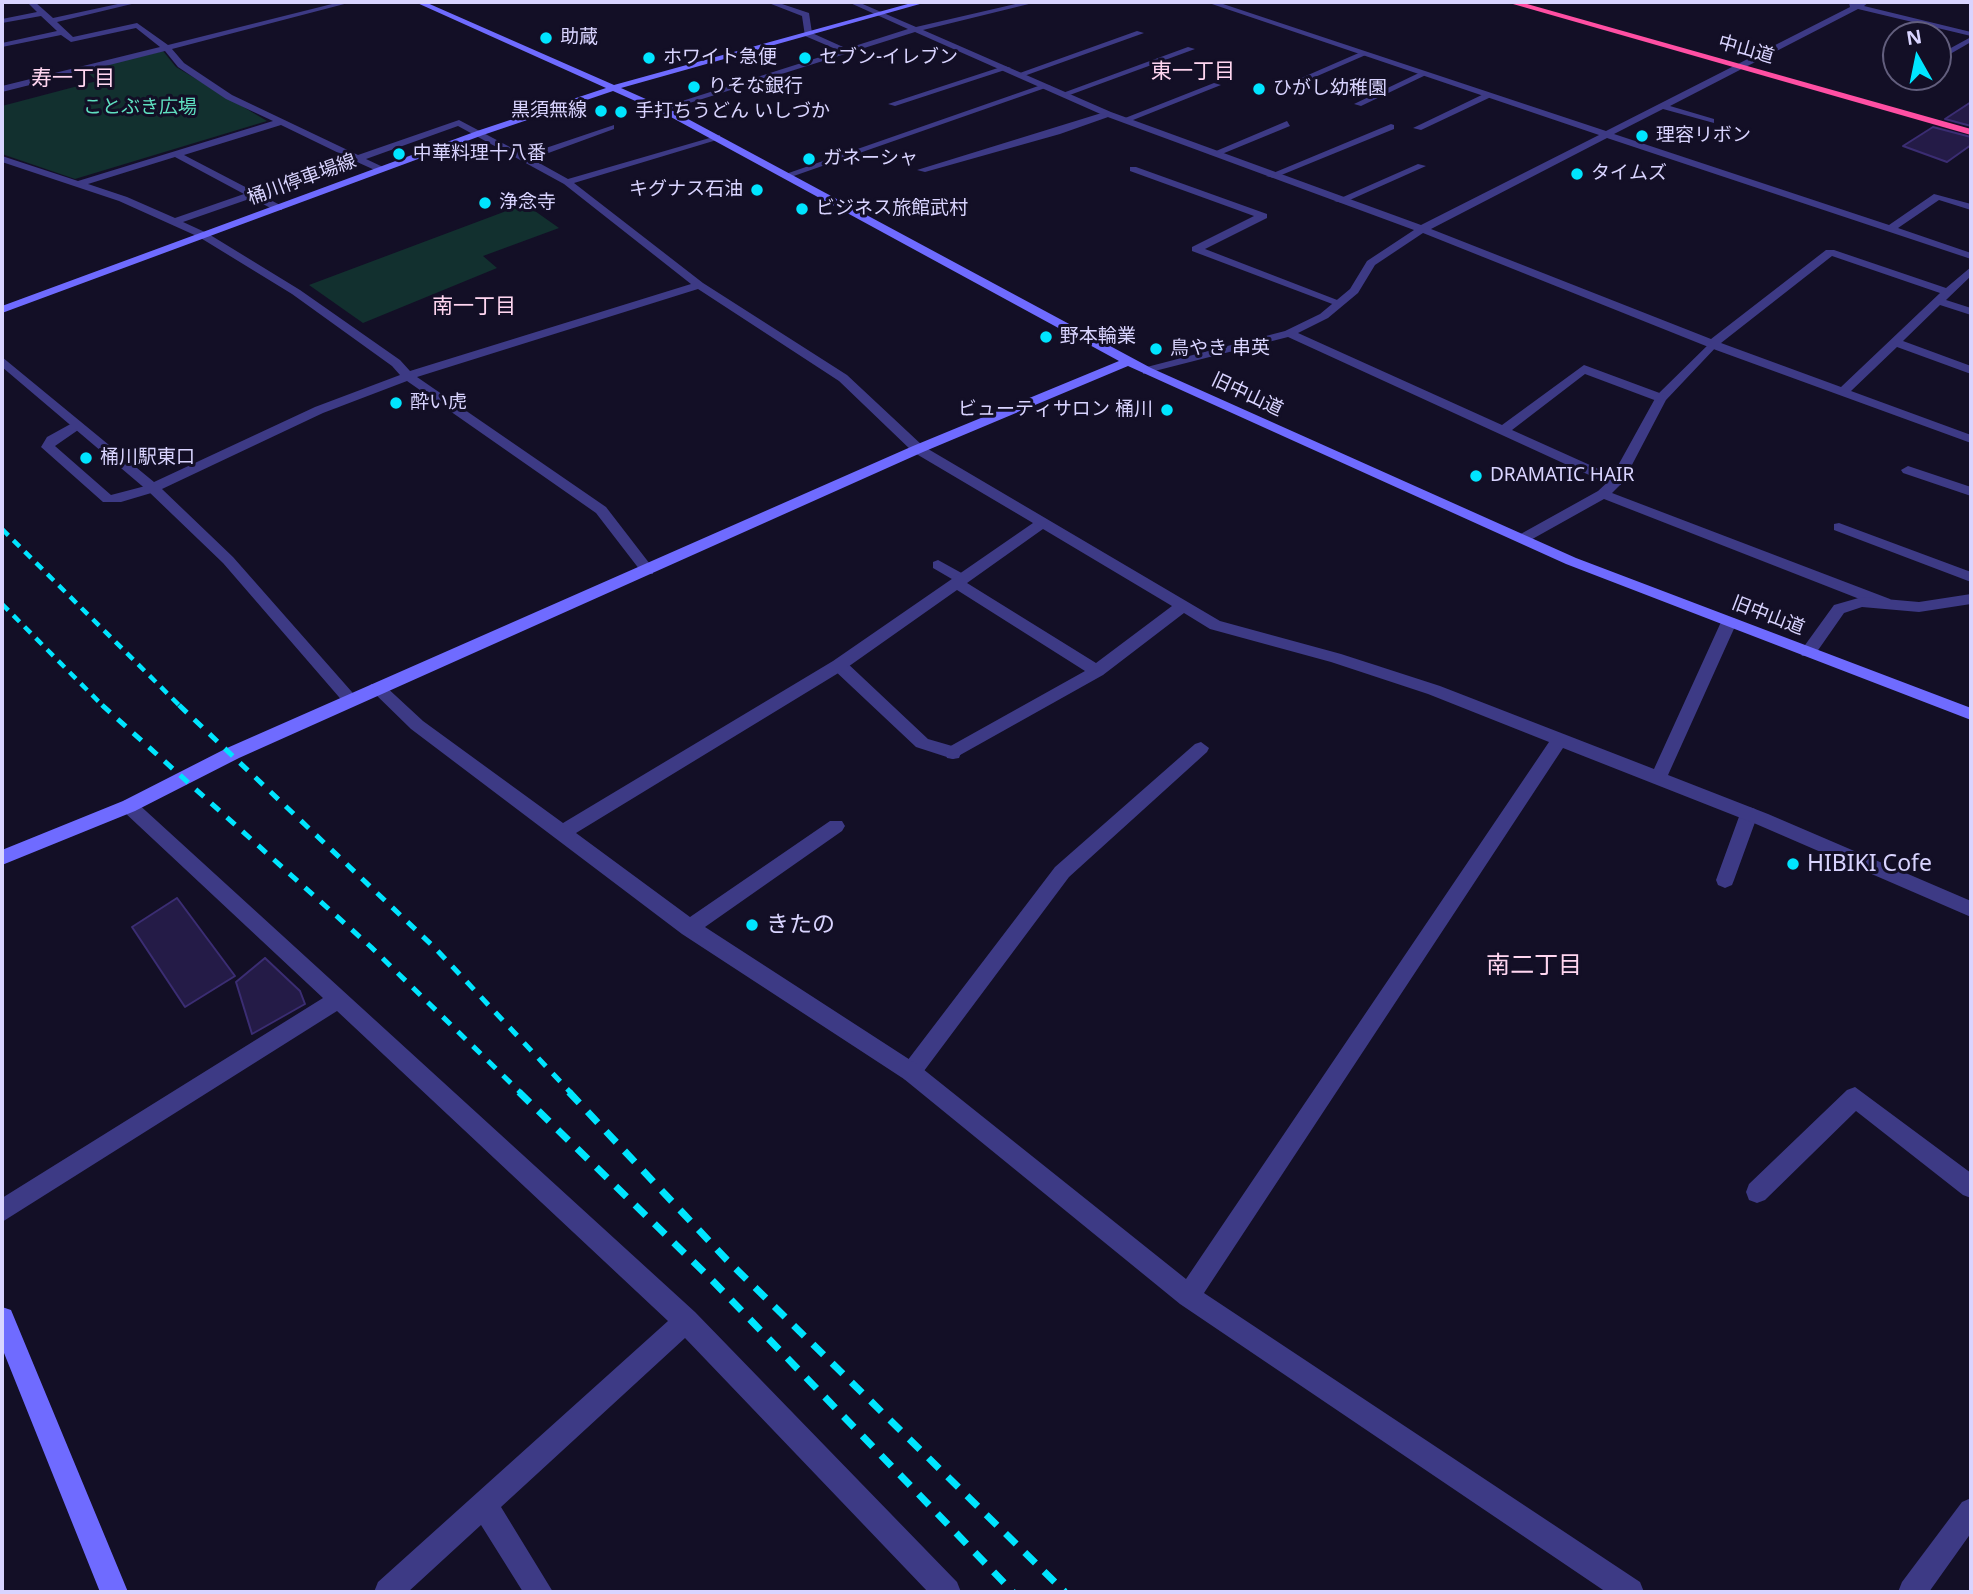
<!DOCTYPE html>
<meta charset="utf-8">
<style>
body{margin:0}
#map{position:relative;width:1973px;height:1594px;overflow:hidden;background:#130f26;font-family:"Noto Sans",sans-serif}
canvas{display:block}
.frame{position:absolute;inset:0;border:4px solid #d9d4ff;pointer-events:none}
.north{position:absolute;left:1882px;top:21px;width:70px;height:70px;box-sizing:border-box;background:#130f26;border:2px solid #625e7d;border-radius:50%;rotate:351deg;font-size:19px;font-weight:700;line-height:28px;text-align:center;color:#d9d4ff}
.north::after{content:'';display:block;margin:auto;width:24px;height:32px;background:#00e5ff;clip-path:polygon(50% 0,100% 100%,50% 72%,0 100%)}
</style>
<div id="map">
<canvas width="1973" height="1594"></canvas>
<div class="frame"></div>
<div class="north">N</div>
</div>
<script>
const ctx = document.querySelector('canvas').getContext('2d');
ctx.lineJoin = 'round';
function fill(path, color) {
  ctx.fillStyle = color;
  ctx.fill(path, 'evenodd');
}
function shape(rows) {
  const path = new Path2D();
  for (const r of rows) {
    path.moveTo(r[0], r[1]);
    for (let i = 2; i < r.length; i += 2) path.lineTo(r[i], r[i + 1]);
  }
  return path;
}
function stroke(path, color, width, dash) {
  ctx.strokeStyle = color;
  ctx.lineWidth = width;
  ctx.lineCap = dash ? 'butt' : 'round';
  ctx.setLineDash(dash || []);
  ctx.stroke(path);
}
function label(font, color, halo, rows, align = 'center') {
  ctx.font = font + ' "Noto Sans","Noto Sans JP",sans-serif';
  ctx.lineWidth = 6;
  ctx.setLineDash([]);
  ctx.textBaseline = 'middle';
  ctx.strokeStyle = halo;
  ctx.fillStyle = color;
  for (const [text, x, y, turn = 0] of rows) {
    ctx.save();
    ctx.translate(x, y);
    ctx.rotate((+turn || 0) * Math.PI / 180);
    ctx.textAlign = isNaN(turn) ? turn : align;
    if (halo) ctx.strokeText(text, 0, 0);
    ctx.fillText(text, 0, 0);
    ctx.restore();
  }
}
const green = shape([
 [163,51,176,67,267,121,75,179,2,154,2,106,97,81,85,70],
 [525,204,559,228,483,256,497,268,363,323,309,285]
]);
const building = shape([
 [1971,102,1971,126,1945,119,1971,102],
 [1933,127,1971,137,1971,145,1947,162,1903,146,1933,127],
 [177,898,235,976,185,1007,132,927,177,898],
 [265,958,300,991,305,1004,252,1034,236,982,265,958]
]);
const lane = shape([
 [766,2,776,2,809,13,812,33,852,51,845,53,805,36,802,16,766,2],
 [1137,31,1144,33,1024,76,1017,74,1137,31],
 [1188,47,1195,49,1067,96,1060,94,1188,47],
 [1361,52,1368,54,1292,87,1285,85,1361,52],
 [1004,66,1011,68,895,106,888,104,1004,66],
 [1421,72,1428,74,1361,106,1354,104,1421,72],
 [1214,83,1221,85,1128,122,1120,120,1214,83],
 [1044,84,1051,86,788,178,780,176,1044,84],
 [1488,92,1491,97,1421,130,1413,128,1488,92],
 [1108,111,1111,116,1060,134,925,172,917,170,1108,111],
 [1287,121,1290,126,1217,156,1209,154,1287,121],
 [1391,124,1394,125,1394,129,1274,178,1266,176,1391,124],
 [1418,164,1426,166,1343,203,1334,201,1418,164],
 [1130,167,1136,167,1267,214,1267,218,1205,249,1345,303,1335,305,1192,251,1192,247,1254,216,1130,171,1130,167],
 [1713,340,1719,344,1666,400,1623,482,1612,493,1890,599,1893,603,1890,607,1880,607,1604,499,1527,542,1517,542,1517,536,1598,491,1610,480,1657,395,1713,340],
 [76,421,81,422,81,428,55,446,111,495,153,484,158,485,158,491,121,502,103,502,41,447,47,437,76,421],
 [1908,466,1971,487,1971,496,1903,473,1901,470,1908,466],
 [1839,523,1971,572,1971,582,1834,530,1834,524,1839,523],
 [938,560,967,576,967,582,957,582,933,568,933,562,938,560],
 [839,659,845,661,928,739,959,748,961,753,959,758,953,759,916,747,833,669,831,665,839,659],
 [1201,742,1209,748,1207,752,1069,877,918,1079,911,1082,904,1079,901,1072,904,1065,1055,867,1195,744,1201,742],
 [1749,807,1755,809,1758,814,1734,880,1732,885,1725,888,1718,885,1716,880,1740,814,1743,809,1749,807],
 [1855,1087,1971,1173,1971,1198,1963,1195,1856,1111,1765,1200,1757,1203,1749,1200,1746,1192,1749,1184,1847,1090,1855,1087],
 [1971,1498,1971,1533,1929,1592,1898,1592,1902,1582,1962,1502,1971,1498]
]);
const street = shape([
 [27,2,35,2,53,18,127,2,140,2,57,22,73,37,137,23,168,45,340,2,352,2,172,49,184,63,232,95,358,155,459,120,525,155,614,125,614,129,532,159,568,179,720,135,720,139,574,183,703,283,847,375,923,446,1220,621,1341,654,1440,686,1654,769,1721,622,1724,618,1734,618,1737,622,1668,775,1768,814,1971,901,1971,917,1756,824,1563,748,1204,1293,1640,1582,1644,1592,1606,1592,1180,1304,904,1079,682,934,411,729,369,688,371,684,383,684,423,721,563,823,833,661,1033,523,913,452,839,381,698,289,417,377,606,507,653,568,653,574,643,574,596,513,407,381,323,413,162,489,233,557,359,700,351,706,345,704,223,563,148,491,2,367,2,357,154,482,315,407,400,375,392,366,292,294,199,237,119,201,2,162,2,156,78,181,273,121,226,99,178,67,165,51,2,92,2,86,160,47,136,28,71,42,61,35,2,47,2,43,57,31,41,16,2,23,2,19,37,12,27,2],
 [281,125,349,158,253,191,184,155,281,125],
 [458,126,564,184,691,284,410,371,400,360,300,290,207,233,183,222,252,198,274,210,282,210,282,206,261,195,357,162,377,171,383,171,383,167,366,159,458,126],
 [175,157,244,194,175,218,127,197,88,184,175,157],
 [1043,529,1172,606,1096,663,967,583,1043,529],
 [957,590,1085,671,947,748,945,753,947,758,953,759,1103,675,1184,613,1210,629,1331,662,1428,694,1549,742,1186,1279,918,1065,705,927,842,831,845,826,842,821,830,821,690,917,576,833,845,669,957,590],
 [848,2,858,2,916,27,1024,2,1037,2,923,30,1111,112,1421,225,1599,135,1206,2,1217,2,1606,131,1850,7,1849,3,1869,2,1864,6,1971,32,1971,36,1858,9,1670,106,1714,119,1714,123,1663,109,1614,134,1889,225,1934,194,1971,204,1971,210,1939,200,1898,228,1971,253,1971,259,1607,138,1431,229,1711,339,1826,250,1834,250,1946,288,1971,267,1971,276,1946,300,1971,308,1971,315,1940,305,1903,341,1971,366,1971,374,1897,347,1851,391,1971,435,1971,443,1716,350,1423,233,1375,265,1358,293,1328,318,1298,333,1502,425,1584,365,1665,395,1665,401,1657,401,1585,374,1512,430,1621,479,1621,485,1611,485,1288,337,1143,374,1143,368,1285,331,1320,314,1350,289,1367,261,1414,230,1105,116,915,32,664,111,657,109,908,29,848,2],
 [1832,256,1940,293,1841,387,1721,343,1832,256],
 [1971,37,1971,42,1938,61,1938,55,1971,37],
 [1971,594,1971,604,1919,612,1862,607,1844,613,1814,656,1802,656,1800,652,1834,605,1862,597,1919,602,1971,594],
 [129,799,135,801,695,1312,957,1582,961,1592,928,1592,685,1338,501,1507,553,1592,523,1592,481,1525,408,1592,374,1592,378,1582,668,1321,337,1011,2,1222,2,1198,323,998,123,811,120,806,123,801,129,799]
]);
const secondary = shape([
 [415,2,425,2,614,85,915,2,927,2,621,88,675,112,1151,368,1576,558,1971,708,1971,720,1566,564,1128,366,923,452,239,758,135,811,2,865,2,850,123,801,227,748,913,446,1119,361,669,116,613,91,483,135,2,313,2,306,477,131,606,88,415,2],
 [2,1307,11,1310,128,1592,100,1592,2,1348,2,1307]
]);
const highway = shape([
 [1506,2,1520,2,1971,129,1971,135,1506,2]
]);
const railFar2 = shape([
 [2,529,181,707],
 [2,604,104,707]
]);
const railFar1 = shape([
 [102,705,371,947,521,1093],
 [179,705,435,948,571,1093]
]);
const rail = shape([
 [519,1092,710,1278,1013,1592],
 [569,1092,727,1260,1065,1592]
]);
const markers = [
 [546,38,7,"#00e5ff"],
 [649,58,7,"#00e5ff"],
 [805,58,7,"#00e5ff"],
 [694,87,7,"#00e5ff"],
 [1259,89,7,"#00e5ff"],
 [601,111,7,"#00e5ff"],
 [621,112,7,"#00e5ff"],
 [1642,136,7,"#00e5ff"],
 [399,154,7,"#00e5ff"],
 [809,159,7,"#00e5ff"],
 [1577,174,7,"#00e5ff"],
 [757,190,7,"#00e5ff"],
 [485,203,7,"#00e5ff"],
 [802,209,7,"#00e5ff"],
 [1046,337,7,"#00e5ff"],
 [1156,349,7,"#00e5ff"],
 [396,403,7,"#00e5ff"],
 [1167,410,7,"#00e5ff"],
 [86,458,7,"#00e5ff"],
 [1476,476,7,"#00e5ff"],
 [1793,864,7,"#00e5ff"],
 [752,925,7,"#00e5ff"]
];
const farPoinames = [
 ["助蔵",560,38],
 ["ホワイト急便",663,58],
 ["セブン-イレブン",819,58],
 ["りそな銀行",708,87],
 ["ひがし幼稚園",1273,89],
 ["黒須無線",587,111,"right"],
 ["手打ちうどん いしづか",635,112],
 ["理容リボン",1656,136],
 ["中華料理十八番",413,154],
 ["ガネーシャ",823,159],
 ["タイムズ",1591,174],
 ["キグナス石油",743,190,"right"],
 ["浄念寺",499,203],
 ["ビジネス旅館武村",816,209],
 ["野本輪業",1060,337],
 ["鳥やき 串英",1170,349],
 ["酔い虎",410,403],
 ["ビューティサロン 桶川",1153,410,"right"],
 ["桶川駅東口",100,458],
 ["DRAMATIC HAIR",1490,476]
];
const farStreetnames = [
 ["中山道",1746,50,16],
 ["桶川停車場線",302,180,-20],
 ["旧中山道",1247,395,25],
 ["旧中山道",1768,616,21]
];
const farParknames = [
 ["ことぶき広場",140,108]
];
const farNeighbourhoodnames = [
 ["東一丁目",1193,72],
 ["寿一丁目",73,79],
 ["南一丁目",474,307]
];
const poiNames = [
 ["HIBIKI Cofe",1807,864],
 ["きたの",766,925]
];
const neighbourhoodNames = [
 ["南二丁目",1534,966]
];
fill(green, '#12302f');
fill(building, '#241b47');
stroke(building, '#3b2d73', 2);
fill(lane, '#3d3a85');
fill(street, '#3d3a85');
fill(secondary, '#6f6bff');
fill(highway, '#ff4fa3');
stroke(railFar2, '#00e5ff', 4.5, [9, 7]);
stroke(railFar1, '#00e5ff', 5, [11, 10]);
stroke(rail, '#00e5ff', 7, [15, 12]);
for (const [x, y, r, color] of markers) {
  const dot = new Path2D();
  dot.arc(x, y, r, 0, 2 * Math.PI);
  ctx.fillStyle = color;
  ctx.fill(dot);
  stroke(dot, '#130f26', 2.5);
}
label('19px', '#d9d4ff', '#130f26', farPoinames, 'left');
label('19px', '#d9d4ff', '#130f26', farStreetnames);
label('19px', '#5fe0c0', '#130f26', farParknames);
label('21px', '#ffd6f0', '#130f26', farNeighbourhoodnames);
label('23px', '#d9d4ff', '#130f26', poiNames, 'left');
label('24px', '#ffd6f0', '#130f26', neighbourhoodNames);
</script>
